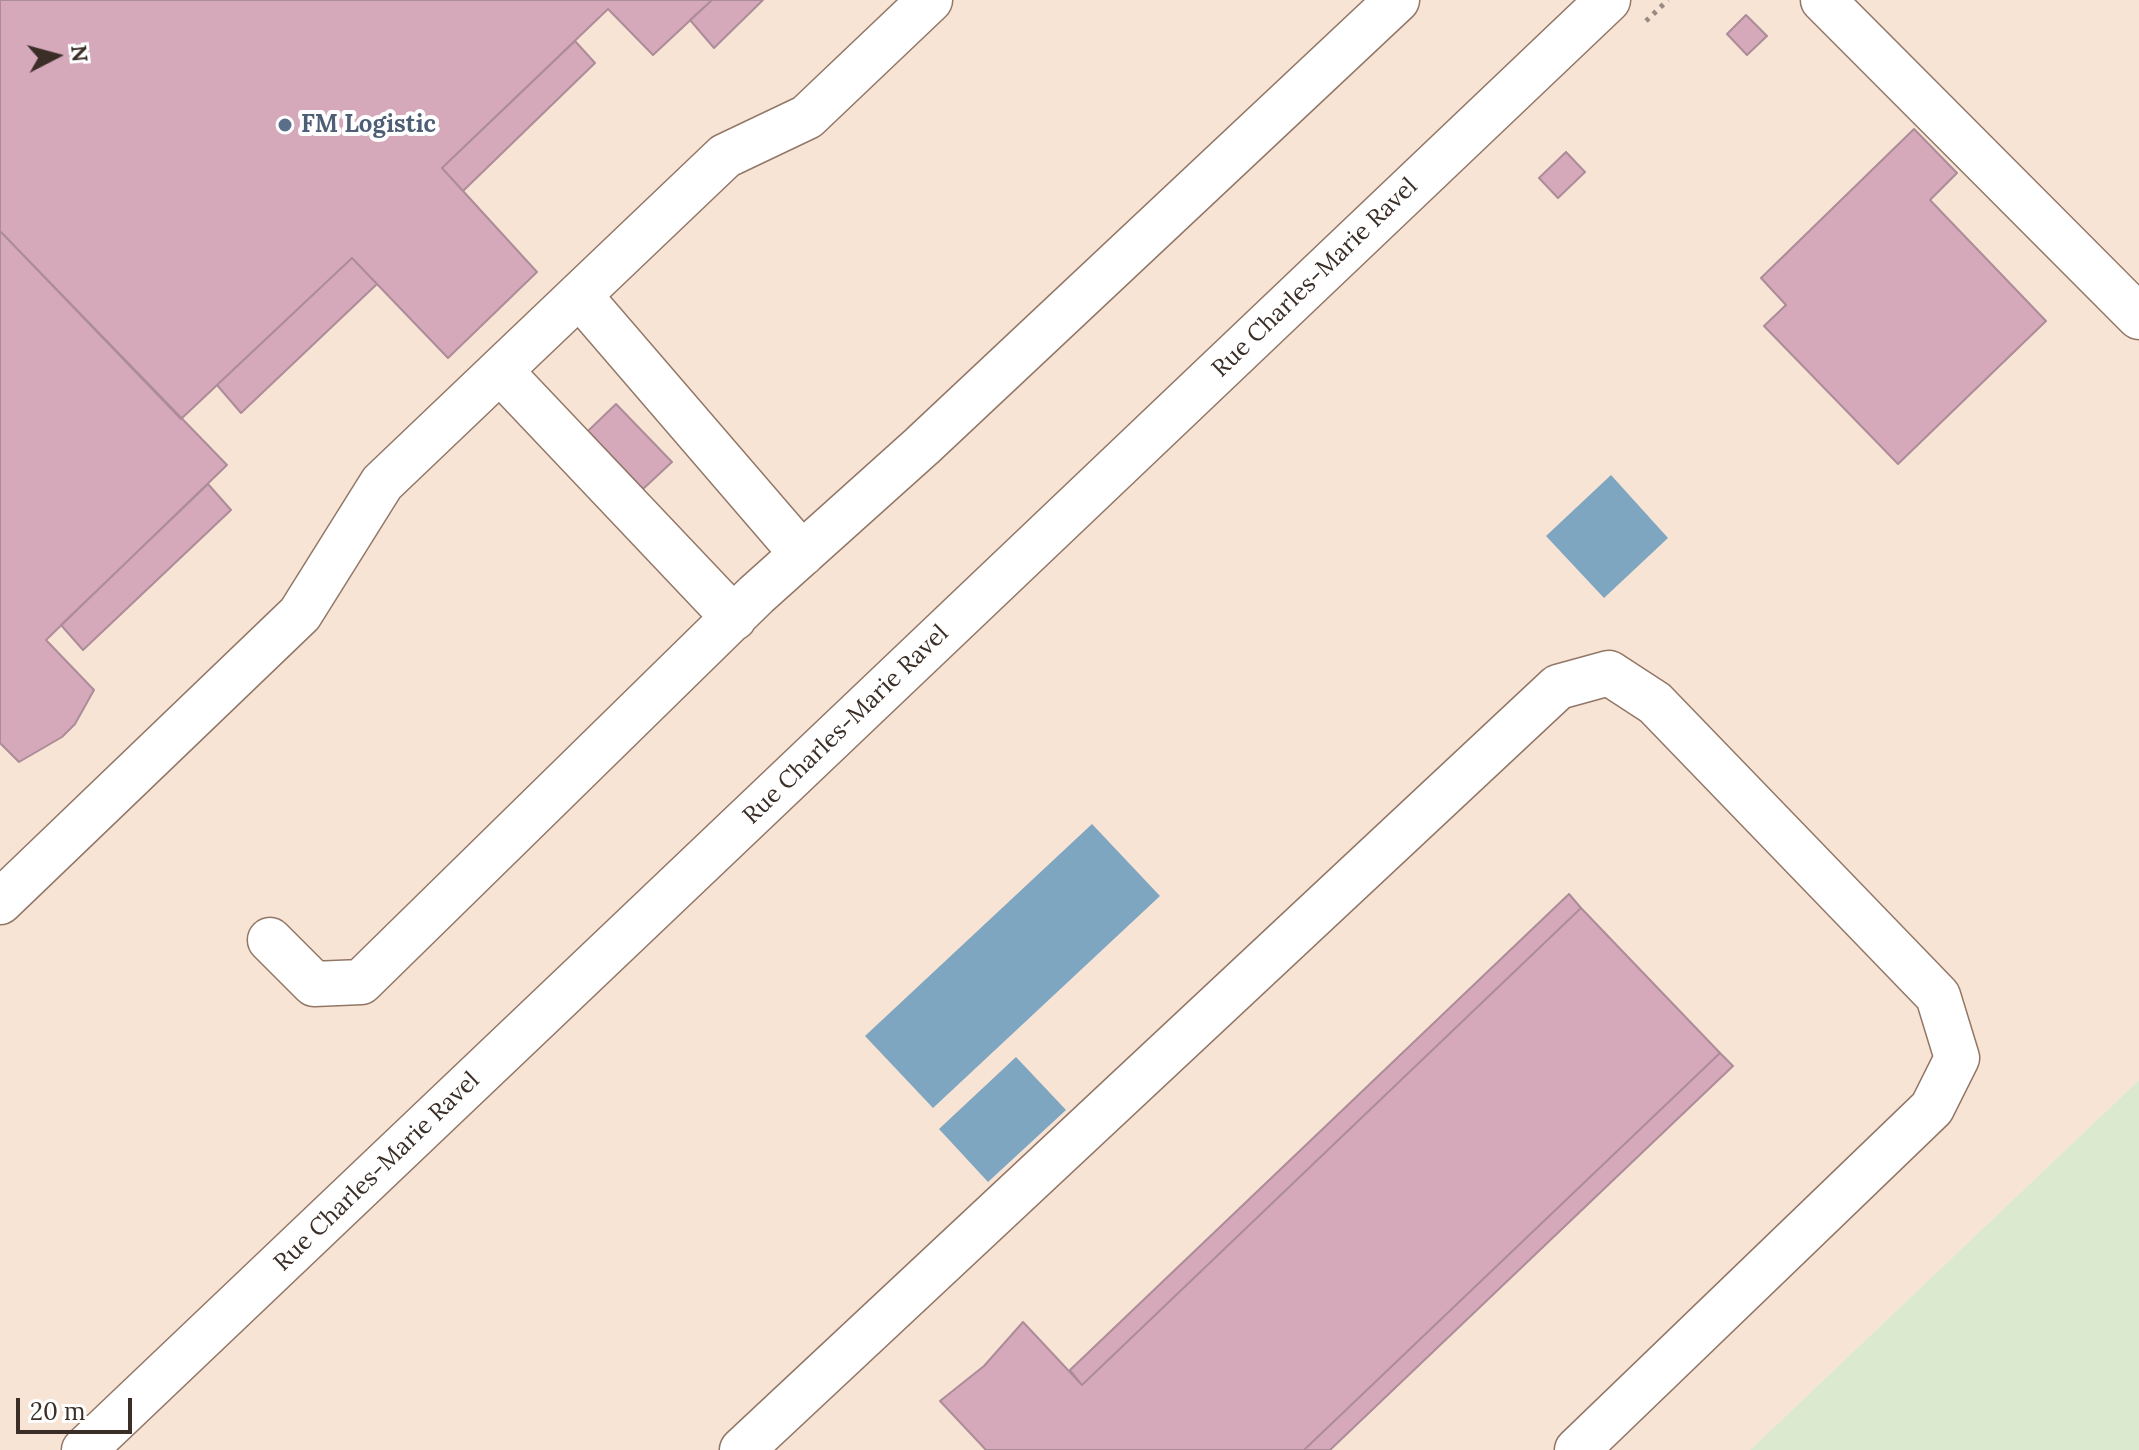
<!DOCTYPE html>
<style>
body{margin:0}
#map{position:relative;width:2139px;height:1450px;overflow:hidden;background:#fcefe8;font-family:Lora,serif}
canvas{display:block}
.north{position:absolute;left:16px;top:16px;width:80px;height:80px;-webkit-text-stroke:6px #fff;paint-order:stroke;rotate:84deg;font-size:22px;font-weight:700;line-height:32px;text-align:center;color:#3a2e27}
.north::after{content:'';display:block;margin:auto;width:28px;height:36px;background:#3a2e27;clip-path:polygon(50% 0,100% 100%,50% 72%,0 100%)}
.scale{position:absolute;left:16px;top:1398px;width:116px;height:36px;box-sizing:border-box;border:4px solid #3a2e27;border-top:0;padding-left:10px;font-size:24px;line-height:28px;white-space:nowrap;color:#3a2e27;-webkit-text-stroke:6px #fff;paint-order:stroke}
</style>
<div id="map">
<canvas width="2139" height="1450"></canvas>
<div class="north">N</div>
<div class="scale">20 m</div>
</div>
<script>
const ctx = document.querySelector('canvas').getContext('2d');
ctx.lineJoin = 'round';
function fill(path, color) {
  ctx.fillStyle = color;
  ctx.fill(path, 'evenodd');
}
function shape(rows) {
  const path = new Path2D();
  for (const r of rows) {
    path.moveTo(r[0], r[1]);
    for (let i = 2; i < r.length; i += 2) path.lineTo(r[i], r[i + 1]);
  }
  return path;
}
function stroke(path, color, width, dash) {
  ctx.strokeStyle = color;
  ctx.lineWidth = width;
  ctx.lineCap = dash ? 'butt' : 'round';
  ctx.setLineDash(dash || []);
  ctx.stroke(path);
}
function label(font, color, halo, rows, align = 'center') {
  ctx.font = font + ' Lora,serif';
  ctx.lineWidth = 8;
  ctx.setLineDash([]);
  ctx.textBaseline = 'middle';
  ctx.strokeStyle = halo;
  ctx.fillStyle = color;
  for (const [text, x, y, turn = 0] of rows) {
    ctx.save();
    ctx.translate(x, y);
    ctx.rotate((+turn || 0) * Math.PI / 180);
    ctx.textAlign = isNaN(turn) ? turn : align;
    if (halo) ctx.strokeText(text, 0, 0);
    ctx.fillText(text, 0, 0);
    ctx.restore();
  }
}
const industrial = shape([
 [0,0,2139,0,2139,1080,1750,1450,0,1450]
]);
const green = shape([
 [2139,1080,2139,1450,1750,1450]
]);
const water = shape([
 [1611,475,1668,538,1604,598,1546,536],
 [1092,824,1160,896,933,1108,865,1036],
 [1016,1057,1066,1110,988,1182,939,1129]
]);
const building = shape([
 [0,0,712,0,653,55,608,9,442,168,537,272,448,358,352,258,181,419,0,231,0,0],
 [712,0,763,0,714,48,690,20,712,0],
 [1746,15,1767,36,1747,55,1727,34,1746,15],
 [575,41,595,63,463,191,442,168,575,41],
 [1914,129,1957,173,1930,200,2046,321,1898,464,1764,326,1786,305,1761,278,1914,129],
 [1566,152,1585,172,1558,198,1539,178,1566,152],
 [0,231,227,465,46,640,94,690,75,724,62,737,19,762,0,743,0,231],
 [352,258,377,284,241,413,217,385,352,258],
 [616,404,672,462,643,489,588,431,616,404],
 [208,484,231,510,83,650,61,625,208,484],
 [1569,894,1581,908,1082,1385,1070,1370,1569,894],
 [1581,908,1720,1053,1304,1450,986,1450,940,1401,984,1366,1023,1322,1082,1385,1581,908],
 [1720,1053,1733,1066,1330,1450,1304,1450,1720,1053]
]);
const path = shape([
 [1646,21,1668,0]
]);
const minor = shape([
 [1823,0,2139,317],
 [579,295,802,554],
 [500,371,734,618],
 [0,902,300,614,382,483,725,156,807,117,930,0],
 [270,940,314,984,361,982,756,595,922,446,1397,0],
 [84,1450,1608,0],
 [742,1450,1558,687,1609,673,1655,703,1938,996,1957,1058,1932,1108,1577,1450]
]);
const markers = [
 [285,125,8,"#5c6f8a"]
];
const serviceNames = [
 ["FM Logistic",301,125]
];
const streetNames = [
 ["Rue Charles-Marie Ravel",1315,278,-44],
 ["Rue Charles-Marie Ravel",846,725,-44],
 ["Rue Charles-Marie Ravel",377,1172,-44]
];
fill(industrial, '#f8e4d5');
fill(green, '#dbe9ce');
fill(water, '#7fa6c1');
fill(building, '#d5a8ba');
stroke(building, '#ac8c99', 2);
stroke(minor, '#927767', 47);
stroke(path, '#988b84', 5, [4, 6]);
stroke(minor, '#fff', 44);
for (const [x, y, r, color] of markers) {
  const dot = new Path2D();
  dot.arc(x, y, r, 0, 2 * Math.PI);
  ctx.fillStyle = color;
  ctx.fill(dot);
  stroke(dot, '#fff', 3);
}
label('bold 24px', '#4e5e75', '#fff', serviceNames, 'left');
label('24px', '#3a2e27', '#fff', streetNames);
</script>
